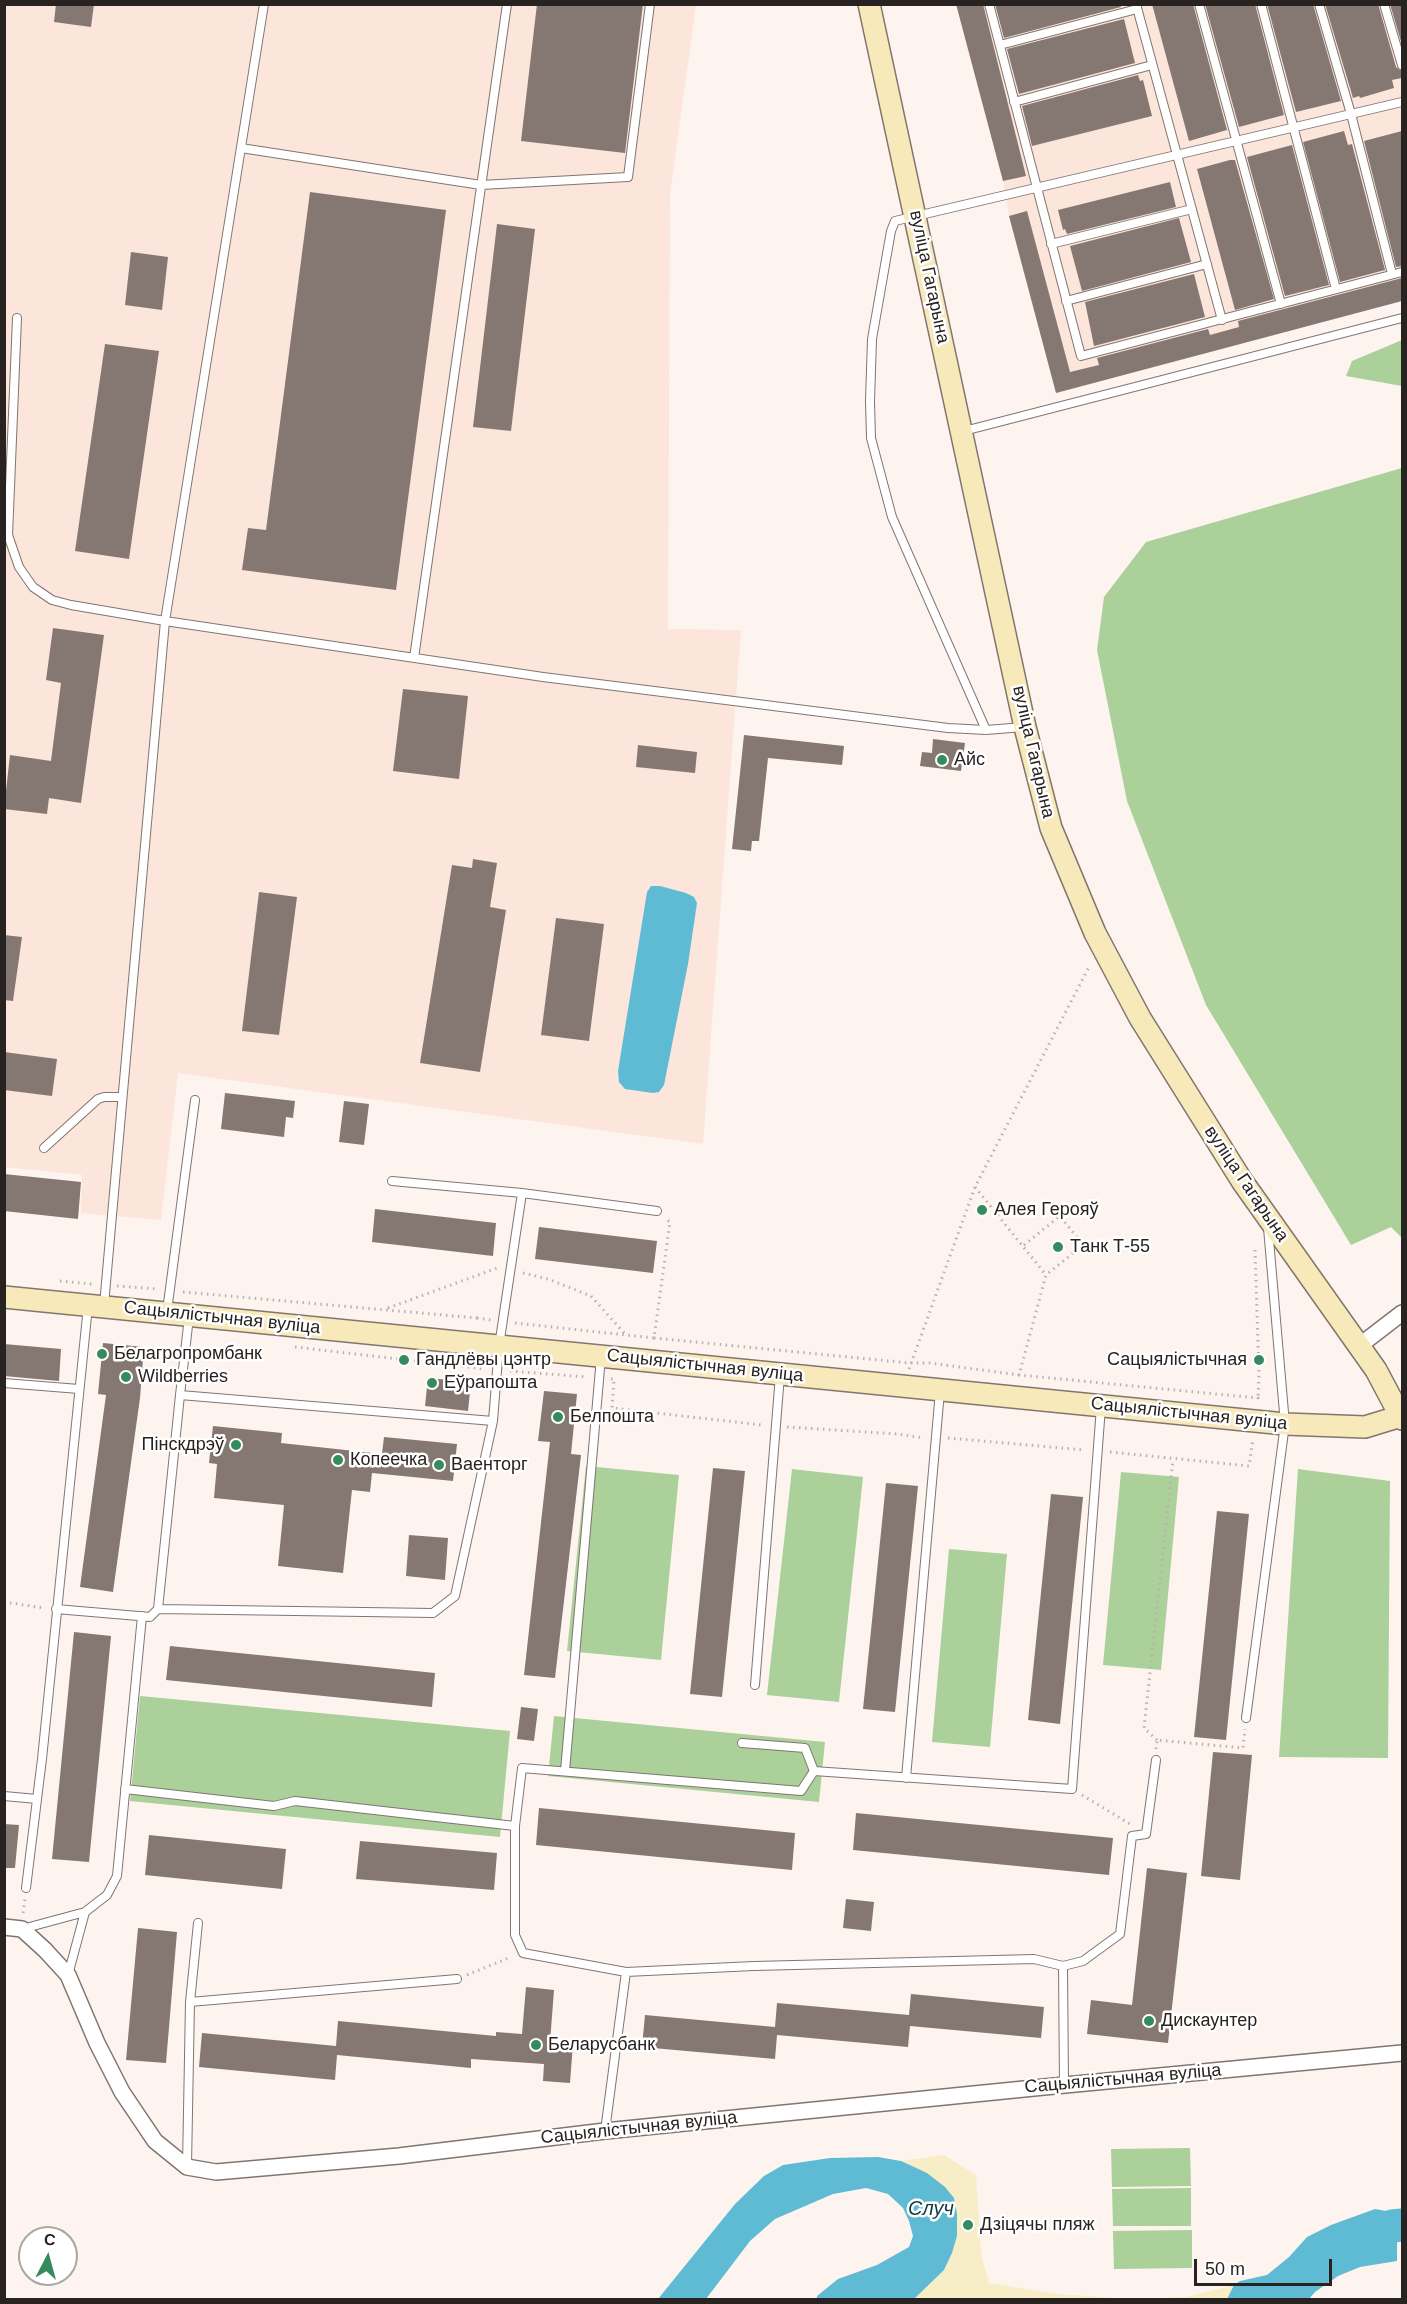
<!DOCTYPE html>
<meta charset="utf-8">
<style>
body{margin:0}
#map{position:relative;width:1407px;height:2304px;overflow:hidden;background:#fdf4f0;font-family:Arial,sans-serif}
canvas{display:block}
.frame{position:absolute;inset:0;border:6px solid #282220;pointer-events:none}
.north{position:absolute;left:18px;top:2226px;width:60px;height:60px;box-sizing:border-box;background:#fff;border:2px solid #a9a7a6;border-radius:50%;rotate:6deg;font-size:16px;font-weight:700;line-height:24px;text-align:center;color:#282220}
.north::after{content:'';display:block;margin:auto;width:21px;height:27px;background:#368b5e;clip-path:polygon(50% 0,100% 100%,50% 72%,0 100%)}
.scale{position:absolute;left:1194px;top:2259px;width:138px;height:27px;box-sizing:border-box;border:3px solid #282220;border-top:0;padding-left:8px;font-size:18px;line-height:21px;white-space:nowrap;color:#282220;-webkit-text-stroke:4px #fff;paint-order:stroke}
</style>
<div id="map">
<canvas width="1407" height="2304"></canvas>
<div class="frame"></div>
<div class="north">С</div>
<div class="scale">50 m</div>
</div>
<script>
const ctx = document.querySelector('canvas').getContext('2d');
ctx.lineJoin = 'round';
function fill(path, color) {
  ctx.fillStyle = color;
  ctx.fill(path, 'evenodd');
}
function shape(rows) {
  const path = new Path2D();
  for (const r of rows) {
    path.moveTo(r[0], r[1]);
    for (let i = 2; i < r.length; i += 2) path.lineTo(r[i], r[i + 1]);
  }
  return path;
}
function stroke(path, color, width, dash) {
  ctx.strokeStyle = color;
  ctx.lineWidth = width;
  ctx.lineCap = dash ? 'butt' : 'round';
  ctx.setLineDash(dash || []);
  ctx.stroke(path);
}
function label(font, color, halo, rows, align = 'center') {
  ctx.font = font + ' Arial,sans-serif';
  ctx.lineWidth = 5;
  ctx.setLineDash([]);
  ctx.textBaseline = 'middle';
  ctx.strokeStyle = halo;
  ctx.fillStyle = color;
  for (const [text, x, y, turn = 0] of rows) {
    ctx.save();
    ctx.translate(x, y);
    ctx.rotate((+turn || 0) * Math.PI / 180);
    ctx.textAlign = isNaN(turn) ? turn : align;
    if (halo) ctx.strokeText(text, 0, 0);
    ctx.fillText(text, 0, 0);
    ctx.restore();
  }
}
const built = shape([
 [4,5,696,5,670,195,668,629,741,630,703,1144,178,1073,161,1220,81,1213,82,1175,5,1167],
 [956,5,1402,5,1402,301,1056,393,1009,216,1003,181]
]);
const green = shape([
 [1402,340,1402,386,1346,376,1352,361],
 [1402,468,1402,1238,1391,1227,1351,1245,1206,1005,1127,801,1097,650,1104,597,1146,542],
 [586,1466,679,1475,661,1660,567,1651],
 [792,1469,863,1477,839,1702,767,1695],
 [1298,1469,1390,1481,1388,1758,1279,1757],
 [1121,1472,1179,1477,1161,1670,1103,1665],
 [949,1549,1007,1554,990,1747,932,1742],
 [140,1696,510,1731,500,1837,130,1801],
 [554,1716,825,1742,819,1802,548,1776],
 [1190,2148,1191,2186,1112,2187,1111,2149],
 [1191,2188,1191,2226,1113,2226,1112,2189],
 [1192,2230,1192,2268,1114,2269,1113,2231]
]);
const sand = shape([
 [944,2155,976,2175,981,2254,989,2283,1057,2294,1131,2299,1186,2297,1234,2285,1227,2300,914,2299,944,2270,952,2253,957,2236,957,2214,901,2161]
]);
const water = shape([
 [651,886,660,886,686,893,694,897,697,903,688,964,664,1085,659,1092,653,1093,625,1089,619,1082,618,1071,647,892],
 [878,2157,901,2161,927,2173,945,2187,954,2198,957,2214,957,2236,952,2253,944,2270,914,2299,817,2299,817,2296,838,2279,877,2265,909,2247,913,2236,909,2221,903,2208,888,2194,866,2188,833,2194,775,2219,750,2241,706,2299,658,2299,735,2204,764,2176,783,2165,830,2158],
 [1375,2209,1392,2212,1397,2225,1397,2261,1360,2267,1338,2276,1315,2292,1309,2299,1227,2299,1234,2285,1240,2281,1267,2275,1289,2257,1307,2237,1331,2225]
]);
const river = shape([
 [1354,2241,1392,2226,1402,2225]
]);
const building = shape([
 [56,4,94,4,91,27,54,22],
 [537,4,643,4,625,153,521,141],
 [956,4,983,4,1026,176,1003,181],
 [995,4,1120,4,1121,7,1004,38],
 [1152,4,1193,4,1227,130,1189,141],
 [1205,4,1255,4,1284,115,1239,127],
 [1267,4,1313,4,1341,101,1296,112],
 [1325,4,1378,4,1396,67,1402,71,1402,78,1392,80,1394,88,1360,98,1359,96,1353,98],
 [1390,4,1402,4,1402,45],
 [1124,19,1135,63,1019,94,1007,49],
 [1138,75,1140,81,1143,80,1152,116,1032,146,1022,106],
 [1344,131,1348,145,1352,144,1385,270,1340,282,1303,142],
 [1402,131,1402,266,1396,267,1364,141],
 [1292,145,1329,285,1285,296,1247,157],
 [1230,160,1235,160,1274,299,1235,310,1197,169],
 [1170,182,1176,207,1067,234,1065,229,1063,230,1058,210],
 [310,192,446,210,396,590,242,570,248,528,266,530],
 [1027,211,1070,372,1099,365,1097,358,1208,329,1210,335,1239,327,1238,321,1402,278,1402,301,1056,393,1009,216],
 [1179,218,1191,262,1082,291,1070,246],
 [497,224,535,229,511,431,473,427],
 [131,252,168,257,162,310,125,305],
 [1194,274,1205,317,1094,346,1085,302],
 [105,344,159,351,129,559,75,551],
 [53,628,104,635,81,803,49,798,47,814,4,809,10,755,51,761,61,683,46,680],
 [403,689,468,696,459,779,393,771],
 [744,735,844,746,842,765,768,758,759,841,752,841,751,851,732,849],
 [933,739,965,743,961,771,920,766,922,752,932,753],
 [638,745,697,752,695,773,636,767],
 [473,859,497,863,490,907,506,910,480,1072,420,1063,452,865,472,868],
 [259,892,297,897,279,1035,242,1031],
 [556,918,604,924,589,1041,541,1035],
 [4,935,22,937,13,1001,4,1000],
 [4,1052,57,1059,52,1096,4,1090],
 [225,1093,295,1101,293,1118,286,1117,284,1137,221,1129],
 [344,1101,369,1104,364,1145,339,1142],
 [4,1174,81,1182,78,1219,4,1211],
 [375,1209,496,1223,493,1256,372,1242],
 [539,1227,657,1241,653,1273,535,1259],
 [103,1343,144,1347,140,1398,113,1592,80,1587,106,1395,98,1394],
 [4,1344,61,1349,59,1381,4,1376],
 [428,1378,471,1382,468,1411,425,1406],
 [544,1391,577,1394,571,1454,581,1455,555,1678,524,1675,550,1442,538,1441],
 [213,1426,282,1433,281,1443,382,1454,384,1437,457,1444,453,1481,372,1473,370,1492,352,1490,343,1573,278,1566,284,1505,214,1498,217,1464,209,1463],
 [713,1468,745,1471,722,1697,690,1694],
 [886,1483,918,1486,895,1712,863,1709],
 [1051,1494,1083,1497,1060,1724,1028,1720],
 [1217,1511,1249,1514,1226,1740,1194,1737],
 [409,1535,448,1538,445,1580,406,1576],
 [74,1632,111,1636,89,1862,52,1859],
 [170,1646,435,1673,432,1707,166,1680],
 [521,1707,538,1709,534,1741,517,1739],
 [1213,1752,1252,1755,1240,1880,1201,1876],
 [539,1808,795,1833,792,1870,536,1845],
 [856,1813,1113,1838,1109,1875,853,1850],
 [4,1824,19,1825,15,1868,4,1868],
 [149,1835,286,1849,282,1889,145,1875],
 [360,1841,497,1853,494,1890,356,1879],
 [1147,1868,1187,1873,1168,2043,1087,2034,1091,2000,1132,2005],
 [846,1899,874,1902,871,1931,843,1928],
 [138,1928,177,1932,166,2063,126,2060],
 [526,1987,554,1990,550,2042,573,2043,570,2083,543,2081,544,2064,471,2059,471,2068,337,2055,335,2080,199,2067,202,2033,336,2046,338,2021,496,2036,496,2032,522,2034],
 [911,1994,1044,2007,1041,2038,910,2026,908,2047,777,2035,775,2059,642,2047,645,2015,775,2027,777,2003,909,2015]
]);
const path = shape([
 [975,1187,1046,1275,1019,1375,1258,1398,1257,1403],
 [1024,1245,1060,1216,1083,1245,1046,1275],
 [1255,1250,1259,1374,1258,1398],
 [523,1273,548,1279,591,1296,625,1334],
 [60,1281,92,1284],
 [117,1286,158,1289],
 [183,1292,477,1318],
 [388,1308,500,1267],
 [477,1318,491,1320],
 [515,1323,654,1338,670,1222,667,1220],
 [654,1338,910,1363,930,1363,1019,1375],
 [295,1347,485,1369],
 [909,1369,975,1187,1090,965],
 [510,1371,587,1377],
 [611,1379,614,1379,612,1408,762,1425],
 [787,1427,898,1434,924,1438],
 [948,1438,1085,1450],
 [1110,1452,1249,1466,1253,1439],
 [4,1602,44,1608],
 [1157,1740,1144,1728,1173,1460],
 [1156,1749,1157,1740,1243,1748,1245,1729],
 [1082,1795,1130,1824],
 [23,1913,25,1899],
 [467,1975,511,1957]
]);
const lane = shape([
 [989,4,1081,356,1402,272],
 [1136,4,1222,320],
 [1199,4,1281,304],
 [1261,4,1336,289],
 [1319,4,1351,114,1392,274],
 [1384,4,1402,65],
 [1000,45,1137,9],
 [1014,102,1152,65],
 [241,148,481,185,628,177,650,4],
 [1051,244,1192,209],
 [1066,301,1207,264],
 [17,318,8,535,19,567,33,587,52,600,71,605,165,621,543,677,948,728,986,730,1024,727],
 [964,431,1402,318],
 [414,658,507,4],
 [986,730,892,517,871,438,870,401,872,339,891,231,895,221,1402,102],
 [44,1148,98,1099,104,1097,122,1097],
 [392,1181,522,1193],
 [104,1305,165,621,264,4],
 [167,1311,195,1100],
 [4,1383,79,1389],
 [180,1395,189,1317],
 [56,1609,150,1617,158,1609,180,1395,493,1421,499,1346,522,1193,657,1211],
 [158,1609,433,1613,455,1596,493,1421],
 [755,1685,780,1375],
 [1246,1718,1285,1424,1268,1228],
 [742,1743,805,1748,814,1771],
 [565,1771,601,1357],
 [906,1778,940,1391],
 [125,1789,274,1806,295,1801,515,1826,515,1935,523,1953,626,1972,754,1966,1034,1959,1063,1966,1064,2085],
 [4,1796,37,1799],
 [515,1826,522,1768,801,1791,814,1771,1072,1789,1101,1407],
 [26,1888,42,1759,88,1306],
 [22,1929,85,1912,107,1895,117,1876,142,1616],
 [1063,1966,1083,1961,1120,1934,1132,1836,1146,1834,1156,1760],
 [68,1975,85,1912],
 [190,2002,457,1979],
 [605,2131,626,1972],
 [187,2166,190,2002,198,1923]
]);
const street = shape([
 [1359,1346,1402,1313],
 [4,1927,22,1929,45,1950,68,1975,97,2043,122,2092,155,2141,187,2167,216,2172,399,2156,605,2131,1044,2087,1402,2053]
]);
const secondary = shape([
 [869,4,1025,727,1051,828,1095,933,1140,1018,1242,1181,1376,1370,1402,1419],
 [4,1297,1285,1424,1365,1427,1401,1416]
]);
const markers = [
 [942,760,6,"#368b5e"],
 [982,1210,6,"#368b5e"],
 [1058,1247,6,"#368b5e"],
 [102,1354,6,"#368b5e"],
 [404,1360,6,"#368b5e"],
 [1259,1360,6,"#368b5e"],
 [126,1377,6,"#368b5e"],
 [432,1383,6,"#368b5e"],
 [558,1417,6,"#368b5e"],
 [236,1445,6,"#368b5e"],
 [338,1460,6,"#368b5e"],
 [439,1465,6,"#368b5e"],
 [1149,2021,6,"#368b5e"],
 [536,2045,6,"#368b5e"],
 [968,2225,6,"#368b5e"]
];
const streetNames = [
 ["вуліца Гагарына",929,277,78],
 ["вуліца Гагарына",1033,752,77],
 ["вуліца Гагарына",1246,1184,56],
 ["Сацыялістычная вуліца",222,1318,6],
 ["Сацыялістычная вуліца",705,1366,6],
 ["Сацыялістычная вуліца",1189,1414,6],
 ["Сацыялістычная вуліца",1123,2079,-5],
 ["Сацыялістычная вуліца",639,2128,-6]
];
const poiNames = [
 ["Айс",954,760],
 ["Алея Герояў",994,1210],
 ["Танк Т-55",1070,1247],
 ["Белагропромбанк",114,1354],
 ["Гандлёвы цэнтр",416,1360],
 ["Сацыялістычная",1247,1360,"right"],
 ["Wildberries",138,1377],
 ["Еўрапошта",444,1383],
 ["Белпошта",570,1417],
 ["Пінскдрэў",224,1445,"right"],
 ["Копеечка",350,1460],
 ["Ваенторг",451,1465],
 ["Дискаунтер",1161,2021],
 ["Беларусбанк",548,2045],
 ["Дзіцячы пляж",980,2225]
];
const waterNames = [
 ["Случ",931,2209]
];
fill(built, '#fce5db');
fill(green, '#abd09a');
fill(sand, '#f7edc7');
fill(water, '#5fbbd3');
stroke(river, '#5fbbd3', 33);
fill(building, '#857873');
stroke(lane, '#82756f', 10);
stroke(street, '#82756f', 18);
stroke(secondary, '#82756f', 24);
stroke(path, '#b9b1ae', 3, [1.5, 4.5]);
stroke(lane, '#fff', 8);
stroke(street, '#fff', 15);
stroke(secondary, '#f8e9ba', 21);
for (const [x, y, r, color] of markers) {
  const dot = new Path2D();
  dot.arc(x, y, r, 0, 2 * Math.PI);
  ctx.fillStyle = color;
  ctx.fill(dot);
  stroke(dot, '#fff', 2);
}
label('18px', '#282220', '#fff', streetNames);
label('18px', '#282220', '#fff', poiNames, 'left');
label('italic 20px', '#103b46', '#fff', waterNames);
</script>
